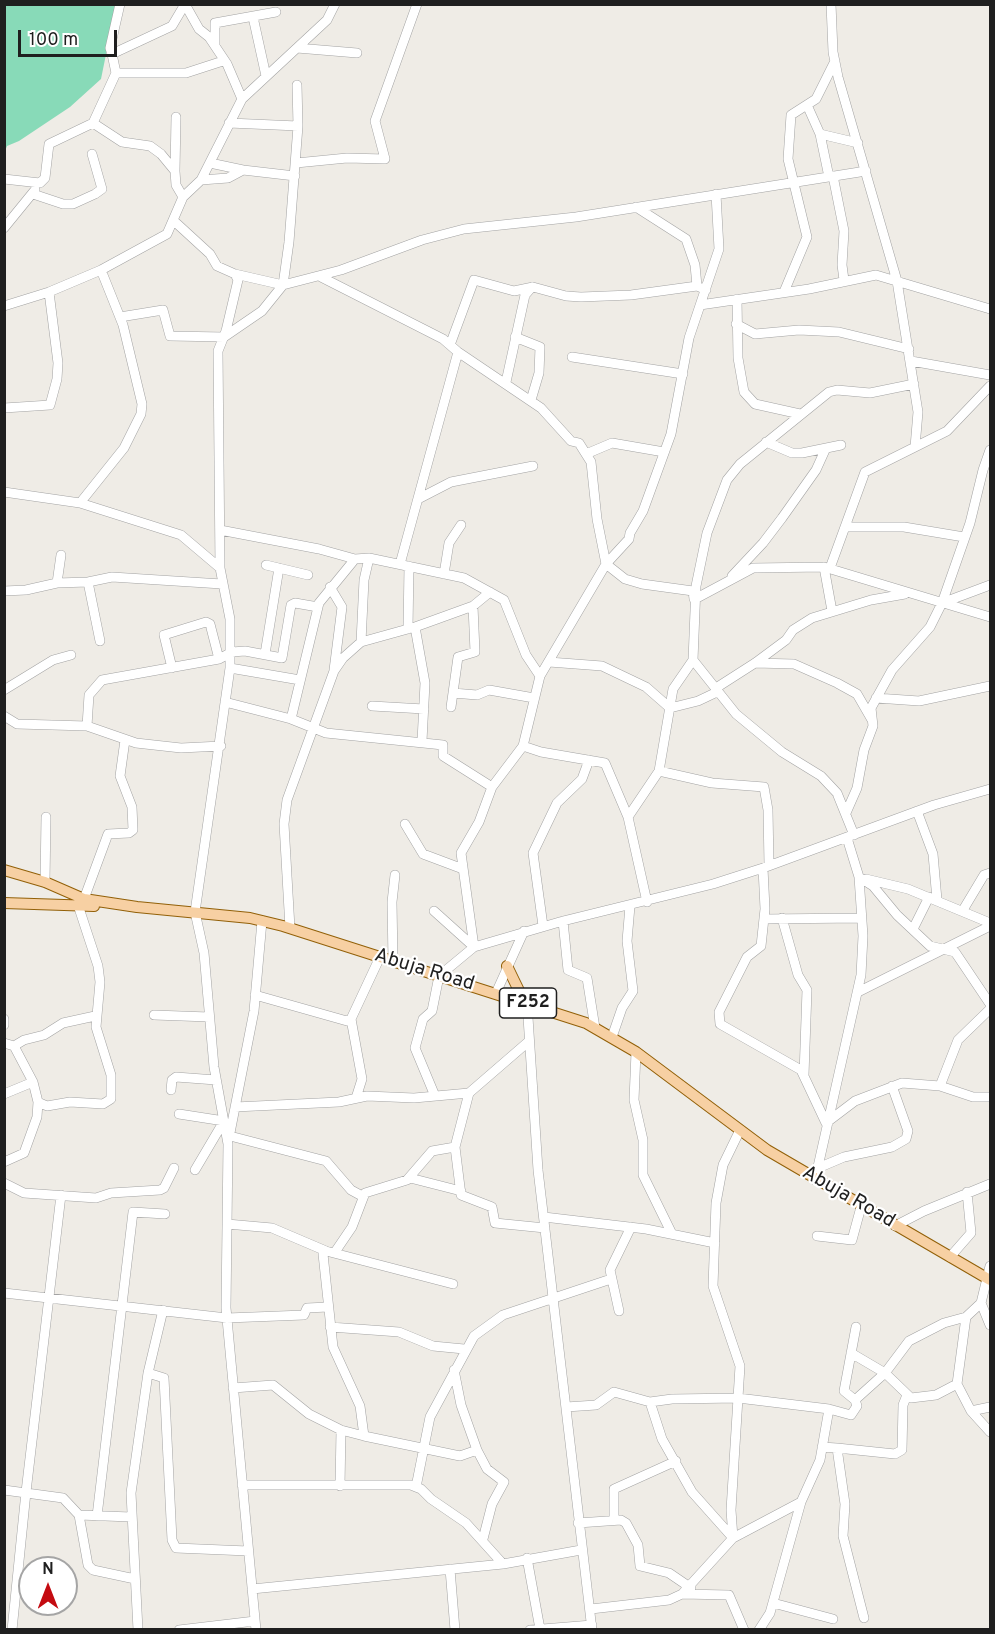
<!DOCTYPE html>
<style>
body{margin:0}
#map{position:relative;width:995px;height:1634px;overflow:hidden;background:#efece6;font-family:Overpass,sans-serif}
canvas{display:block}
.frame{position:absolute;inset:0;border:6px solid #1f1f1f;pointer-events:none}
.north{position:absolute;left:18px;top:1556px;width:60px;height:60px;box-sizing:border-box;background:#fff;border:2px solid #a5a5a5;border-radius:50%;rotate:0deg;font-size:16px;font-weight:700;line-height:24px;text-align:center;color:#1f1f1f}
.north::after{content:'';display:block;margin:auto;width:21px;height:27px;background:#c40b11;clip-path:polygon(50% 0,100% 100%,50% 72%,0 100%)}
.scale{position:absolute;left:18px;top:30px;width:99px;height:27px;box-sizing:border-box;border:3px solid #1f1f1f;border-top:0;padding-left:8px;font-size:18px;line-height:21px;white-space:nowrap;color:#1f1f1f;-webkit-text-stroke:4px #fff;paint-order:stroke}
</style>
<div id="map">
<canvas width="995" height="1634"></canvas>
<div class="frame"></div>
<div class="north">N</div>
<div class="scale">100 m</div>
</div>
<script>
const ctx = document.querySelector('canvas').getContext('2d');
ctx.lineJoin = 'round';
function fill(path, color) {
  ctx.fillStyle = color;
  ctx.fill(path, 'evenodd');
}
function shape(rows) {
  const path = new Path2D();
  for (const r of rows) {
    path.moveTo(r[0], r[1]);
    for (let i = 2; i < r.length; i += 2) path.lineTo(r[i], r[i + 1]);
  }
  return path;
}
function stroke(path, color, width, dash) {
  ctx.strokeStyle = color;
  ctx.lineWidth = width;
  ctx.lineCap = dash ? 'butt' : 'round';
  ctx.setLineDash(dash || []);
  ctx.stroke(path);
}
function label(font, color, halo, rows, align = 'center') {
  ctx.font = font + ' Overpass,sans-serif';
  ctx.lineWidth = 4.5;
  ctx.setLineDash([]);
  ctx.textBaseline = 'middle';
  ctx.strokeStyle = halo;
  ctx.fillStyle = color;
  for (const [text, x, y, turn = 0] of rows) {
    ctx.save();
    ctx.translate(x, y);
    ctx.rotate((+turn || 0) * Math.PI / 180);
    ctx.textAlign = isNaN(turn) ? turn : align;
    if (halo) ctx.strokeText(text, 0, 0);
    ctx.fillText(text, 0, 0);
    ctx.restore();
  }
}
const pitch = shape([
 [5,5,116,5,101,79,70,107,19,141,7,146,5,151]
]);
const minor = shape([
 [186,6,199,29,209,37,227,64,242,99],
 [253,17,266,76],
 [215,46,215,23,276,12],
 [297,48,357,53],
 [112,54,110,48,120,4],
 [116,73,186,73,223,61],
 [807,105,820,134,829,177],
 [93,123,122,142,150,146,161,154,175,171,176,185,183,197],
 [229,123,298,126,297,85],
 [820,134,858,143],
 [210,163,243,170],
 [296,163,347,158,385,159,375,121,417,4],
 [175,171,176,117],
 [833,176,844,231,842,265,844,280],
 [4,179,40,183,45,178,49,144,93,123,116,73,112,54,172,26,185,4],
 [201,180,242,99,327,20,335,4],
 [33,194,63,204,73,204,95,194,102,189,92,154],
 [636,207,686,239,695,265,697,286],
 [174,221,210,254,217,266,235,274,283,285,341,270,422,240,464,229,576,217,866,171],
 [4,228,35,190],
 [321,277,443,339,458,352,541,408,571,441,579,443,591,462,597,519,606,564,625,579,642,584,693,591,694,599],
 [784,292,807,237,788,159,791,115,816,99,835,61],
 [737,299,738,358,744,392,755,404,800,414],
 [700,305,809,289,876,275,990,309],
 [4,306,49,292,101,270,167,234,183,197,201,180,228,178,243,170,295,176],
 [120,317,163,310,170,336,224,337,262,311,283,285,289,242,298,126],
 [736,324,755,334,799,330,839,332,909,349],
 [515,337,540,347,539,373,531,400],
 [450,345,474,280,514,291,533,287,566,296,581,297,631,295,697,286,706,290],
 [572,357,683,374],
 [911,361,990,375],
 [506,382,525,295,532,287],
 [4,408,50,405,57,379,58,363,49,292],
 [766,442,792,453,802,453,841,445],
 [915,447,947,431,990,386],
 [586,454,612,443,664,452],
 [4,492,80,503,181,535,220,568,230,619,230,668,195,912,204,953,214,1067,228,1144,226,1308,256,1630],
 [420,498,451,482,533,466],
 [80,503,124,448,141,414,142,404,123,325,101,270],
 [845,527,904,527,964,537],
 [220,530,319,549,355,559,369,558,464,578,504,600,526,655,540,676],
 [400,564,458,352],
 [266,565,308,575],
 [824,567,832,611],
 [220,568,218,351,226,331,238,280,235,274],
 [830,568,865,472,915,447,918,412,897,281,838,77,833,52,831,4],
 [444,574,449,543,461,525],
 [732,576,763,543,782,518,816,470,826,448],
 [88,582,100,641],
 [57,583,61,555],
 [330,587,342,607,334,670],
 [4,591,26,590,57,583,88,582,112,577,222,584],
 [695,599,753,568,824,567,990,617],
 [942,603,990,585],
 [415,627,425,683,422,741],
 [408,629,409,566],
 [361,642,364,580,369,558],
 [265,654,279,568],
 [693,660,736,714,782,752,821,776,837,793,854,835],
 [549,662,602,666,646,687,670,708,698,701,717,692],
 [755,663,794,664,837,683,857,694,872,720],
 [172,668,164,635,206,622,210,624,219,659],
 [230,668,300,680],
 [716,688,755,663,786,640,793,630,812,618,871,600,905,594],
 [4,690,53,660,71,655],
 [453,693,477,695,489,690,534,698],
 [876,698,919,701,990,686],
 [225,702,291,719,326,733,443,745,443,756,492,787],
 [372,706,424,709],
 [451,707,458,657,475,652,473,606],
 [4,716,17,724,87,726,136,743,181,748,221,746],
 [291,719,319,603,355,559],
 [87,726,89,695,102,680,219,659,232,652,245,651,282,658,291,605,295,603,318,607],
 [523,746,541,752,605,763,628,817,647,902],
 [659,771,712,783,764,787,768,810,769,865],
 [917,811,933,854,937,900],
 [846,813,857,788,864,750,873,726,871,708,892,670,930,627,942,603,970,523,983,470,990,450],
 [628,817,659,771,673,689,693,660,696,586,707,533,727,480,740,464,829,392,837,390,870,393,914,384],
 [405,824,423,854,463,869],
 [763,868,765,909,761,946,747,957,719,1012,720,1024,801,1070,826,1123,855,1101,902,1083,940,1086,973,1097,990,1097],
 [859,877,873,886,897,915,930,946,955,952,990,1004],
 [866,879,908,889,990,923],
 [45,882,46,817],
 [84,899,108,834,129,833,133,830,132,807,120,776,125,740],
 [963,910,984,875,990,873],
 [434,911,474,947],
 [782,918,798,975,807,990,804,1075],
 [764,919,861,918],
 [563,921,568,970,587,978,595,1028],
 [543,926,533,853,557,803,582,779,589,760],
 [290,928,284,824,287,800,334,671,343,658,361,642,415,627,473,606,490,592],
 [913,929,929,897],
 [474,947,461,853,479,822,492,787,523,746,540,676,606,564,629,539,630,533,643,511,671,434,689,338,719,249,716,194],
 [393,961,392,902,395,875],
 [858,992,990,926],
 [496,993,524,931],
 [255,995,347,1021,351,1019,380,957],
 [527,1002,538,1170,592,1630],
 [154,1015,209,1017],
 [4,1019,4,1025],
 [351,1019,362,1079,356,1098],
 [612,1037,622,1008,633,991,627,941,630,906],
 [4,1043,14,1046,33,1082,38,1102,37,1117,24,1153,4,1162],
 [14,1046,24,1040,44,1035,63,1023,95,1016],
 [636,1052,634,1100,643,1140,643,1175,672,1234],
 [940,1086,958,1040,990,1009],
 [171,1090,172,1080,176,1077,216,1080],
 [469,1093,455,1147,461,1195,492,1207,495,1223,545,1228],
 [4,1094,33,1082],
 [435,1096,415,1048,423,1019,432,1011,439,976,474,947,563,921,713,884,763,868,934,805,990,789],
 [38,1102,47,1106,70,1102,103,1104,111,1099,111,1075,96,1027,100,982,98,966,78,905],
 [235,1107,339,1102,367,1096,414,1098,469,1093,528,1042],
 [179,1114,224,1121,195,1170],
 [230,1136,326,1161,351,1190,362,1196],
 [229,1138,254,1011,262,921],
 [818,1168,844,1157,892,1147,906,1139,908,1131,892,1086],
 [410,1178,461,1191],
 [815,1180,861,975,863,936,859,877,847,838],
 [4,1183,24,1193,96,1198,111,1193,160,1190,164,1188,174,1168],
 [544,1217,646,1229,715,1243],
 [227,1224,272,1228,326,1251,453,1284],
 [895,1226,924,1211,990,1184],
 [817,1236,852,1240,861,1207],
 [326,1251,323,1254,333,1347,360,1406,364,1436],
 [335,1252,352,1227,365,1193,407,1180,432,1151,455,1147],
 [950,1257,971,1233,967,1192],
 [4,1293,227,1318,304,1315,307,1308,328,1307],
 [981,1303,990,1325],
 [619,1311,610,1270,631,1227],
 [330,1327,399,1332,433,1346,464,1349],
 [851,1353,885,1373,911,1398,936,1395,957,1384,966,1317],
 [454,1370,461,1405,477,1450,487,1469,504,1482,492,1504,483,1539],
 [148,1373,164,1378,172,1540,176,1548,248,1551],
 [957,1384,971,1411,990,1432],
 [233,1388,273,1385,309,1414,341,1430,364,1436,460,1456,477,1450],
 [855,1400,844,1391,856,1327],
 [650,1402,662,1439,692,1492,733,1538],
 [566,1407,596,1405,614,1392,650,1402,672,1399,738,1398,829,1409],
 [971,1411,990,1407],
 [822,1447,837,1448,845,1504,843,1536,864,1618],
 [837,1448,895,1454,902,1450,903,1405,907,1395],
 [242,1485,411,1485,421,1489,431,1499,466,1523,503,1564,581,1550],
 [340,1486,341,1430],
 [416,1487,430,1417,474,1336,503,1315,611,1279],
 [4,1490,63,1498,79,1515,131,1517],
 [79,1515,88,1565,93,1570,135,1579],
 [97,1516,133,1212,165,1214],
 [614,1519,614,1489,676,1461],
 [578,1523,621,1520,626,1523,638,1545,640,1566,669,1573,691,1588],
 [733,1538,731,1510,740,1366,713,1286,716,1203,723,1165,740,1130],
 [527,1558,540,1629],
 [450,1569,455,1630],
 [252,1589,503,1564],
 [682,1594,729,1595,744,1630],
 [773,1603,833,1619],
 [591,1609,669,1600,682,1594,733,1538,801,1502],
 [12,1630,26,1492,61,1195],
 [138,1630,131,1493,148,1373,163,1310],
 [179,1630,255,1621],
 [530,1630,592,1625],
 [759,1630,770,1613,801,1502,820,1460,829,1409,851,1415,857,1406,855,1400,885,1373,909,1341,944,1323,966,1317,981,1303,990,1266]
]);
const major = shape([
 [4,870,45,882,84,899,137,907,250,918,283,926,586,1023,636,1052,767,1150,990,1280],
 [4,903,94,906],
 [507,966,524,1001]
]);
const shields = [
 [528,1003,57]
];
const shieldNames = [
 ["F252",528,1003]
];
const streetNames = [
 ["Abuja Road",424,971,17],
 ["Abuja Road",848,1198,30]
];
fill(pitch, '#88dab8');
stroke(minor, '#a3a3a3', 10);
stroke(major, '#926008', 12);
stroke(minor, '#fff', 9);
stroke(major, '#f7d0a3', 10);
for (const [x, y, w] of shields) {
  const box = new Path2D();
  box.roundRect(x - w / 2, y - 15, w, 30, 4.5);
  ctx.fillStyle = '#fff';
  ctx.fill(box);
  stroke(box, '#1f1f1f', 1.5);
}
label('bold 18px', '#1f1f1f', null, shieldNames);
label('20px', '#1f1f1f', '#fff', streetNames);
</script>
